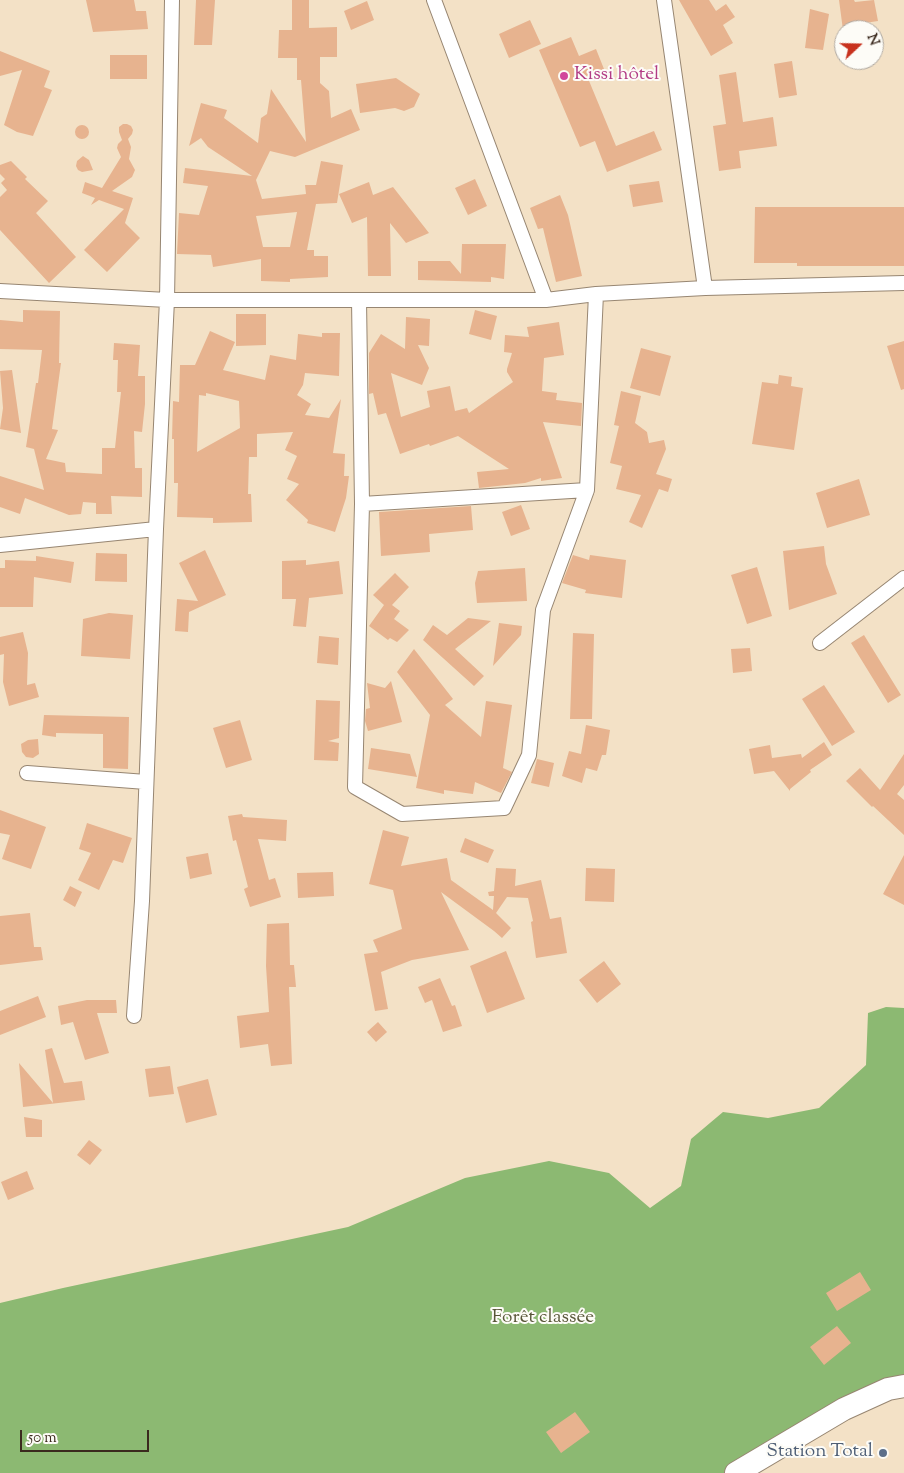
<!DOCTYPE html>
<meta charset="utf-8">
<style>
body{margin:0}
#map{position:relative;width:904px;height:1473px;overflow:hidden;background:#f3e1c6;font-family:"Sorts Mill Goudy",serif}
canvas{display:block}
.north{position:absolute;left:834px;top:20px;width:50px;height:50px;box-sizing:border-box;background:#fdfcf7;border:1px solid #afa8a0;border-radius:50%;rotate:69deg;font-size:14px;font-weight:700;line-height:20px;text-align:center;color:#3b2a1e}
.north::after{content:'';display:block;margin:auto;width:18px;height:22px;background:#c8321e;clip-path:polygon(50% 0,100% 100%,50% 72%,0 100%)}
.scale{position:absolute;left:20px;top:1430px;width:129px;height:22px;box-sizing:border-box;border:2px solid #3b2a1e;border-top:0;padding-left:6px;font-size:15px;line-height:18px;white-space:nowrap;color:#3b2a1e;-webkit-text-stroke:4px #fdfcf7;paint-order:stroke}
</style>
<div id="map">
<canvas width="904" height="1473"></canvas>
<div class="north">N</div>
<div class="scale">50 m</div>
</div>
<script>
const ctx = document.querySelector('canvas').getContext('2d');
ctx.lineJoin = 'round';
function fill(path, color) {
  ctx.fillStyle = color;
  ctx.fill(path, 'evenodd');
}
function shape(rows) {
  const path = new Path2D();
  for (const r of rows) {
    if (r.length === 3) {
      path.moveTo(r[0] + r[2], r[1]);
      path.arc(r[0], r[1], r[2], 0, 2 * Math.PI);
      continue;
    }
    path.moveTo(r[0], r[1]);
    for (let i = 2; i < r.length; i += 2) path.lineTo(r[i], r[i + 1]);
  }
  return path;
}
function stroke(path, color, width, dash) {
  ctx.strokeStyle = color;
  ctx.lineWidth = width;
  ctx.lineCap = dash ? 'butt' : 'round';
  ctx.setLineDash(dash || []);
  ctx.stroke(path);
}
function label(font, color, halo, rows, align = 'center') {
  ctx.font = font + ' "Sorts Mill Goudy",serif';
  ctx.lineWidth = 4;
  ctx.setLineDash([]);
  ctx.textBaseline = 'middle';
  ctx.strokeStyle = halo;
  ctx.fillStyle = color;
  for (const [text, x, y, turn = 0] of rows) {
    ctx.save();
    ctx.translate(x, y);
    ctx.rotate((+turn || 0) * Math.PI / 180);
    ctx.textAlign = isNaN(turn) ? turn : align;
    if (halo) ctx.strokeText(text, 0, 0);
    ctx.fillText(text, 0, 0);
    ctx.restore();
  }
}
const forest = shape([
 [886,1007,904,1008,904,1375,758,1473,0,1473,0,1303,63,1288,348,1227,465,1178,549,1161,609,1173,650,1208,681,1186,691,1139,723,1112,768,1118,819,1108,866,1065,868,1013]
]);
const building = shape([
 [86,0,134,0,136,11,146,11,148,29,93,32],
 [196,0,215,0,212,45,194,45],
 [292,0,309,0,309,28,337,27,337,57,320,57,320,83,329,91,331,118,351,109,360,130,295,157,270,151,256,180,262,199,306,194,305,185,316,185,321,161,343,165,337,203,316,204,307,250,314,250,314,256,328,256,328,277,290,279,290,282,261,281,261,259,213,267,211,255,177,254,179,213,199,215,208,186,183,183,185,168,252,176,208,147,201,138,189,146,201,103,227,110,224,118,258,143,261,118,267,114,271,89,306,142,301,80,297,80,297,58,278,58,279,30,292,30],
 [297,212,290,247,263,247,256,216],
 [679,0,709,0,716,11,726,4,735,17,723,25,733,43,711,56],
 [839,0,854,0,855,2,874,0,878,21,858,24,859,30,843,30],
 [367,1,374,20,351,30,344,11],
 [810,9,829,14,823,50,805,48],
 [530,20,541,44,509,58,499,34],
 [571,37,579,56,596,49,604,69,587,76,616,146,654,131,662,150,607,172,595,141,580,147,539,50],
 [0,51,50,71,44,87,52,90,33,136,17,132,4,125,22,70,0,76],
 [110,55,147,55,147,79,110,79],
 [792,61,797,95,779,98,774,64],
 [736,72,743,122,773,117,777,146,739,151,741,168,719,171,713,126,726,124,719,75],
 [396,78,420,94,414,107,404,111,395,108,360,113,356,84],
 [123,124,127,124,131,126,133,130,132,134,128,139,131,147,129,159,135,170,132,177,112,191,133,198,125,223,140,238,107,272,84,250,124,209,99,200,91,205,95,198,82,193,85,182,102,188,121,157,117,148,118,144,122,140,119,132,119,127],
 [82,132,7],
 [83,156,89,160,93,170,82,172,78,170,76,166,77,161],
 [11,161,27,177,25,179,48,201,36,213,76,257,49,283,0,230,0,197,7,190,1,183,5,179,0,174,0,165],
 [475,179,487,206,468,215,455,188],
 [659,181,663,202,633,207,629,185],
 [369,182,373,195,393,187,429,233,406,243,390,223,391,276,368,276,367,217,352,223,339,194],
 [560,195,568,215,582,276,556,282,543,228,538,229,530,208],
 [755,207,904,207,904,266,797,266,797,263,754,263],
 [462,244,506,244,504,279,491,277,491,282,418,280,418,261,450,261,461,274],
 [23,310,60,311,59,363,61,363,52,429,58,430,46,459,65,463,66,472,102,474,102,448,115,448,121,392,117,392,118,360,113,360,114,343,140,345,138,376,145,376,145,404,142,432,134,431,135,468,142,468,142,497,111,496,112,514,96,514,96,503,83,502,81,514,69,515,25,498,20,514,0,507,0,476,44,490,34,449,26,447,36,383,38,383,42,350,0,349,0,320,23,322],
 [475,310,497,316,491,340,469,334],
 [236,314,266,314,266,345,236,346],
 [406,317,430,319,429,346,418,345,429,368,422,385,391,373,401,417,430,407,427,391,450,386,455,411,467,408,469,413,513,382,507,372,507,369,512,353,504,352,505,335,529,337,527,327,559,322,564,355,544,358,542,391,557,393,556,400,582,403,581,426,543,422,562,478,541,481,541,478,525,483,479,488,477,472,509,469,458,436,430,446,429,444,400,454,386,413,378,415,373,393,369,394,369,353,381,334,405,349],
 [210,331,235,342,223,370,265,380,270,355,296,360,298,334,322,337,322,333,340,333,339,376,305,373,303,385,297,395,311,404,305,415,329,418,341,399,333,453,345,454,344,476,349,476,346,498,335,532,307,523,308,520,286,500,299,484,287,479,297,456,285,450,293,432,257,434,257,457,249,457,248,494,251,494,252,522,213,523,213,518,177,517,178,483,174,483,174,439,172,439,173,401,179,402,180,365,195,365],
 [206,393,239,401,240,428,197,452,199,395,206,396],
 [904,341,904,389,901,390,887,346],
 [641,348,671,356,660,396,630,388],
 [12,370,21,433,0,429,3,408,0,371],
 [779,375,792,377,791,386,803,388,794,450,752,444,762,382,778,384],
 [621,391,641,396,635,423,647,432,649,443,664,440,666,449,656,474,672,479,668,492,659,489,642,528,629,522,641,495,616,489,622,466,610,463,619,426,614,425],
 [859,479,870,515,827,528,816,493],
 [521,505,530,529,511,536,502,512],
 [471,506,473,530,429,534,430,552,381,556,379,512],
 [824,546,826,564,837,594,789,610,783,551],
 [205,550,226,595,189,612,188,632,175,631,177,599,198,601,179,563],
 [96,553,127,554,127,582,95,581],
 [573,555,589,560,590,555,626,560,622,598,585,593,586,590,562,583],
 [36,556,74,562,71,583,34,577,33,607,0,607,0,568,5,568,5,560,36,561],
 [306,560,306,565,339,561,343,594,309,598,306,627,293,626,296,599,282,599,282,561],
 [757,567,772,616,747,624,731,575],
 [525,568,527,601,477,603,475,583,478,571],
 [395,573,409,587,392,605,400,611,394,619,409,630,397,642,390,638,388,640,369,626,384,605,373,595],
 [109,613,133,615,130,659,81,656,83,619],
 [468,618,491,621,455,649,484,676,474,686,423,640,433,625,447,635],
 [499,623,522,626,521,635,493,666],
 [23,632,28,653,27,685,35,683,39,697,9,706,3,682,4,654,0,655,0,637],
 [573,633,594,634,592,719,570,719],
 [864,635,901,695,888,703,851,643],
 [319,636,339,638,338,665,317,663],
 [750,648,752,671,733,673,731,649],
 [414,649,453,699,445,705,481,737,486,701,512,705,503,768,512,772,501,793,475,782,473,794,444,790,444,794,416,788,430,715,397,672],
 [391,681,402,722,368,731,365,721,366,709,370,708,367,683,385,688],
 [824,685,855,732,832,746,802,699],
 [316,700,340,701,339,738,328,741,339,743,338,761,314,760],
 [44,715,129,717,128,769,103,768,103,734,56,733,56,737,42,735],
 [240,720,252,760,226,768,213,728],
 [586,725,610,730,606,755,602,755,597,771,586,768,582,783,562,776,569,751,581,754],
 [38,739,39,754,33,758,26,757,22,752,21,744,28,740],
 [824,742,832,755,810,770,811,772,790,789,790,791,774,771,754,774,749,749,770,745,772,758,801,754,802,758],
 [371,748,410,754,417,777,368,769],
 [904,754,904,785,897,794,904,800,904,835,873,806,872,807,846,781,860,768,880,790],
 [537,759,554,763,549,787,531,783],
 [0,810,46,827,31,869,2,859,10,835,0,833],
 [242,814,243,817,287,820,286,841,258,839,269,880,275,878,281,897,250,907,244,889,248,887,236,840,233,841,228,816],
 [87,823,132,838,123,863,113,860,99,890,78,880,91,853,79,849],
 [383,830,409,837,401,866,447,858,451,880,493,910,494,896,489,896,488,892,494,891,496,868,516,869,515,886,541,880,550,919,561,917,567,953,536,958,531,922,533,921,528,898,507,897,496,913,511,928,502,938,494,931,441,892,469,950,412,960,381,972,388,1009,375,1011,364,954,378,952,373,940,402,929,393,890,369,884],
 [465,838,494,850,488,863,460,852],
 [208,853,212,874,190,879,186,857],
 [904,855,904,905,883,894],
 [586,868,615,869,614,902,585,901],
 [333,872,334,896,298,898,297,873],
 [70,886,82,892,75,907,63,900],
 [30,913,34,947,41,947,43,960,0,965,0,916],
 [289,923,290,965,294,965,296,987,289,987,292,1064,271,1066,268,1044,240,1048,237,1016,269,1012,266,966,267,924],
 [506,951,525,999,487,1013,470,966],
 [604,961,621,984,597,1003,579,980],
 [440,978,452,1006,455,1005,462,1026,443,1032,432,1000,425,1003,418,987],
 [38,996,46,1017,0,1035,0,1011],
 [87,1000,116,1000,117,1013,97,1013,109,1053,85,1060,73,1022,61,1025,58,1006],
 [378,1022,387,1032,376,1042,367,1032],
 [52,1048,64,1083,82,1081,85,1100,23,1107,19,1063,53,1103,45,1050],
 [170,1066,174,1094,149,1097,145,1069],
 [208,1079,217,1115,186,1123,177,1087],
 [24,1117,42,1120,42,1137,26,1137],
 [89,1140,102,1150,90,1165,77,1155],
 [27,1171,34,1189,8,1200,1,1182],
 [860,1272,871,1290,837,1311,826,1293],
 [837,1326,851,1343,824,1365,810,1347],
 [575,1412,590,1432,561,1453,546,1432]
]);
const minor = shape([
 [434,0,546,300],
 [664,0,705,288],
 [0,291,167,300,546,300,596,294,705,288,904,283],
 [359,300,362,504,355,787,402,814,504,808,529,755,543,610,587,490,596,294],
 [362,504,587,490],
 [0,545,156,529],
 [820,643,904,578],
 [27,773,146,782],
 [134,1016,142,901,156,529,167,300,172,0]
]);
const trunk = shape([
 [736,1473,844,1409,888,1389,904,1386]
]);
const markers = [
 [564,76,5,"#d1479c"],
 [883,1453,5,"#5c6f8a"]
];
const hotelNames = [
 ["Kissi hôtel",574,76]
];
const parkNames = [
 ["Forêt classée",543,1319]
];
const serviceNames = [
 ["Station Total",873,1453]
];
fill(forest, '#8cb972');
fill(building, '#e7b38f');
stroke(minor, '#978672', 16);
stroke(trunk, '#978672', 24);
stroke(minor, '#fff', 14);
stroke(trunk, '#fff', 22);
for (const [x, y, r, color] of markers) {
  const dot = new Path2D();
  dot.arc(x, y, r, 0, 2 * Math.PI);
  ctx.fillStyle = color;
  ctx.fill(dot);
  stroke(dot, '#fdfcf7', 2);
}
label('19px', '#b23c85', '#fdfcf7', hotelNames, 'left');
label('19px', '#585638', '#fdfcf7', parkNames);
label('19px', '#4e5e75', '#fdfcf7', serviceNames, 'right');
</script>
